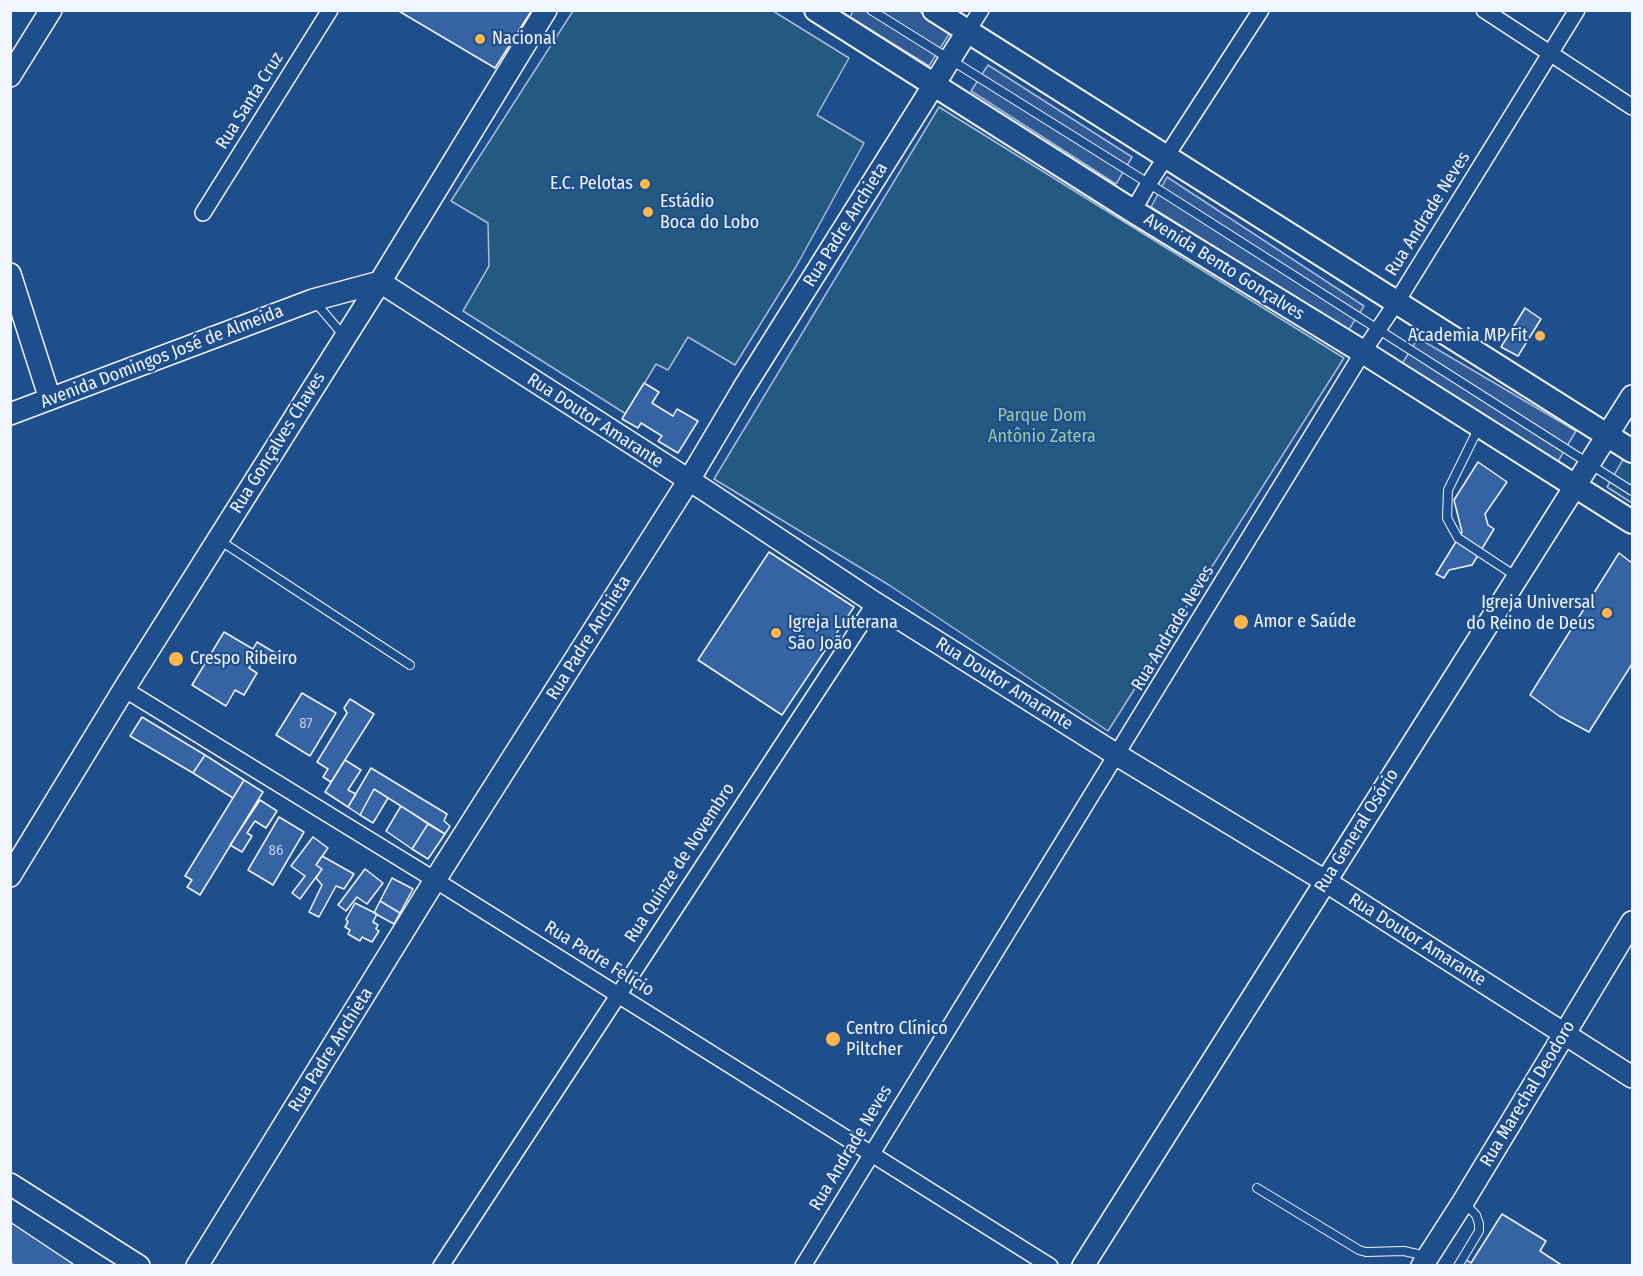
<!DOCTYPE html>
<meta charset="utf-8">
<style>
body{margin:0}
#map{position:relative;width:1643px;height:1276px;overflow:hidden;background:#1f4e8c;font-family:"Fira Sans Condensed",sans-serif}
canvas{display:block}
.frame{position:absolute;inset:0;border:12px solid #f2f6ff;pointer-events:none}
</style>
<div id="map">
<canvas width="1643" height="1276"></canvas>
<div class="frame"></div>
</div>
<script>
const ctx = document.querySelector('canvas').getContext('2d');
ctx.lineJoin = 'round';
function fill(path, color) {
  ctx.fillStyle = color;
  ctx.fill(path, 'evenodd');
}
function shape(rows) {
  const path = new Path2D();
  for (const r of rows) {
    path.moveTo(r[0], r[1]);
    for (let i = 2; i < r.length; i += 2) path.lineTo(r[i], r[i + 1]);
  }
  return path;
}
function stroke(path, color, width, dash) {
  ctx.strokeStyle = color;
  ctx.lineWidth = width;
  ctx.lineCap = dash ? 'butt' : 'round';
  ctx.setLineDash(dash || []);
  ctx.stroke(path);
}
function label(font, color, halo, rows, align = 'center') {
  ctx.font = font + ' "Fira Sans Condensed",sans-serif';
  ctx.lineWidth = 4.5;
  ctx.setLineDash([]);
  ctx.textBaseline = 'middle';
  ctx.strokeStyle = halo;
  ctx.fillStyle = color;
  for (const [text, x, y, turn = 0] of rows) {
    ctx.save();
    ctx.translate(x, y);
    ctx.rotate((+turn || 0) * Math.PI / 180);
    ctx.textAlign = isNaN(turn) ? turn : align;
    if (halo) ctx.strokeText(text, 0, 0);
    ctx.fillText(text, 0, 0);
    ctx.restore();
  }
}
const green = shape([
 [631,10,773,11,849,58,817,115,864,143,797,265,735,365,688,337,668,370,656,364,626,414,463,311,489,266,488,223,451,201,573,11,631,10],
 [939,107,1344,358,1108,731,889,585,714,479,939,107],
 [1624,458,1632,463,1632,503,1607,487,1624,458]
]);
const parking = shape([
 [853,11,919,11,951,31,929,66,850,17,853,11],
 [988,65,1132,157,1116,184,971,91,988,65],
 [1167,177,1364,306,1348,331,1151,207,1167,177],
 [1418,338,1576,431,1557,463,1400,367,1418,338]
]);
const building = shape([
 [397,10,532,10,495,68,397,10],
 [1525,308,1541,319,1518,356,1501,347,1525,308],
 [644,383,659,392,652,403,673,416,677,409,698,421,678,453,658,441,662,436,641,423,638,428,622,419,644,383],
 [1478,462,1507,482,1485,514,1488,525,1494,529,1472,565,1449,570,1444,578,1436,574,1462,532,1454,500,1478,462],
 [769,552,854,607,782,715,698,660,769,552],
 [1619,553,1632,563,1632,664,1589,732,1559,716,1530,695,1619,553],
 [224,632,253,649,257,642,277,654,270,664,256,656,249,668,257,673,244,695,235,690,226,706,192,685,224,632],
 [302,693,336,713,310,756,276,735,302,693],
 [350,699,374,714,331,782,323,777,328,769,317,762,347,713,344,708,350,699],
 [142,717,205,755,193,773,130,736,142,717],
 [205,755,244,780,233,798,193,773,205,755],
 [345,760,361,770,348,790,356,794,348,807,325,792,345,760],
 [371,768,447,814,444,821,450,826,445,834,374,789,360,815,348,807,371,768],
 [244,780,263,792,200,895,187,887,192,880,185,876,244,780],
 [374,789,388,798,373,823,360,815,374,789],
 [260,800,277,811,266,828,255,821,247,833,252,836,242,852,230,845,260,800],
 [401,806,428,824,412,849,386,831,401,806],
 [279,817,304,832,273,885,248,870,279,817],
 [428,824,445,834,428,859,412,849,428,824],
 [313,837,328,848,316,865,322,869,300,899,292,893,305,876,291,866,313,837],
 [322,856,354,874,344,889,336,886,319,917,309,912,322,885,316,878,322,869,316,865,322,856],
 [365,869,383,883,367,904,357,897,346,911,338,905,365,869],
 [392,878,413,889,400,913,380,901,392,878],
 [380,901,400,913,394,924,374,913,380,901],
 [355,903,377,914,373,922,378,925,376,929,379,931,372,942,362,937,360,941,348,934,350,930,345,927,348,922,346,919,355,903],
 [1502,1214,1546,1241,1540,1251,1563,1266,1461,1266,1465,1259,1471,1263,1502,1214],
 [10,1222,76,1266,15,1266,10,1262,10,1222]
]);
const lane = shape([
 [871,10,1164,193,1632,491],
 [315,302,344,336],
 [1479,427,1448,490,1447,518,1458,538,1517,577],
 [219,540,410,665],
 [1257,1188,1359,1250,1366,1252,1404,1251,1426,1256],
 [1458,1266,1479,1231,1479,1224,1476,1215,1464,1203]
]);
const street = shape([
 [1484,10,1632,107],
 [967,32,981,10],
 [1133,211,1149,183,1261,10],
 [203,213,330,10],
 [124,689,435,880,1050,1266],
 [441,1266,875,603],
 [803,1266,1363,352,1396,303,1577,10]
]);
const secondary = shape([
 [10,76,51,10],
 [10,274,50,399],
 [380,282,706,491,875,603,1117,755,1325,881,1632,1077],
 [10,414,313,300,380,282],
 [10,876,124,689,380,282,546,10],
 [10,1184,139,1266],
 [197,1266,435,880,689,480,743,389,967,32],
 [1083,1266,1632,396],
 [1422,1266,1463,1202,1632,922]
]);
const primary = shape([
 [816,10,1133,211,1363,352,1632,522],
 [934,10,1632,451]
]);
const markers = [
 [480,39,6,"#ffb74d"],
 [645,184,6,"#ffb74d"],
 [648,212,6,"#ffb74d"],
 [1540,336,6,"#ffb74d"],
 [1607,613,6,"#ffb74d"],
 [1241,622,8,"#ffb74d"],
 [776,633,6,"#ffb74d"],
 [176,659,8,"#ffb74d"],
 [833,1039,8,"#ffb74d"]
];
const numberNames = [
 ["87",306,724],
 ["86",276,851]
];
const poiNames = [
 ["Nacional",492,39],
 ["E.C. Pelotas",633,184,"right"],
 ["Estádio",660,202],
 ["Boca do Lobo",660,223],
 ["Academia MP Fit",1528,336,"right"],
 ["Igreja Universal",1595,603,"right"],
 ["do Reino de Deus",1595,624,"right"],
 ["Amor e Saúde",1254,622],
 ["Igreja Luterana",788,623],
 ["São João",788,644],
 ["Crespo Ribeiro",190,659],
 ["Centro Clínico",846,1029],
 ["Piltcher",846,1050]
];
const streetNames = [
 ["Rua Santa Cruz",250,101,-58],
 ["Rua Andrade Neves",1428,214,-58],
 ["Rua Padre Anchieta",846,225,-58],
 ["Avenida Bento Gonçalves",1224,267,32],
 ["Avenida Domingos José de Almeida",162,357,-21],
 ["Rua Doutor Amarante",595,421,33],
 ["Rua Gonçalves Chaves",278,443,-58],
 ["Rua Andrade Neves",1173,628,-59],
 ["Rua Padre Anchieta",589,638,-58],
 ["Rua Doutor Amarante",1004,684,32],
 ["Rua General Osório",1357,831,-58],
 ["Rua Quinze de Novembro",680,863,-57],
 ["Rua Doutor Amarante",1417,940,32],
 ["Rua Padre Felício",599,959,32],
 ["Rua Padre Anchieta",331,1050,-58],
 ["Rua Marechal Deodoro",1528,1094,-59],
 ["Rua Andrade Neves",851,1148,-59]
];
const parkNames = [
 ["Parque Dom",1042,416],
 ["Antônio Zatera",1042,437]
];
fill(green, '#245a82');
stroke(green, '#a8bbd7', 1.5);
fill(parking, '#305b95');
stroke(parking, '#a8bbd7', 1.5);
fill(building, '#3563a3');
stroke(building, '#f2f6ff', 1.5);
stroke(lane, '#f2f6ff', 10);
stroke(street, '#f2f6ff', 18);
stroke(secondary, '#f2f6ff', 24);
stroke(primary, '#f2f6ff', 26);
stroke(lane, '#1f4e8c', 8);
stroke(street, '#1f4e8c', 15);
stroke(secondary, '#1f4e8c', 21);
stroke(primary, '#1f4e8c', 22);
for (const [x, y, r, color] of markers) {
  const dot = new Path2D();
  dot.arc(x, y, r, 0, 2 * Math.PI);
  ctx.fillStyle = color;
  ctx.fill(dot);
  stroke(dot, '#1f4e8c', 2);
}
label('15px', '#c3d1e8', null, numberNames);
label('18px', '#f2f6ff', '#1f4e8c', poiNames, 'left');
label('18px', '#f2f6ff', '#1f4e8c', streetNames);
label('18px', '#97c8a6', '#1f4e8c', parkNames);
</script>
